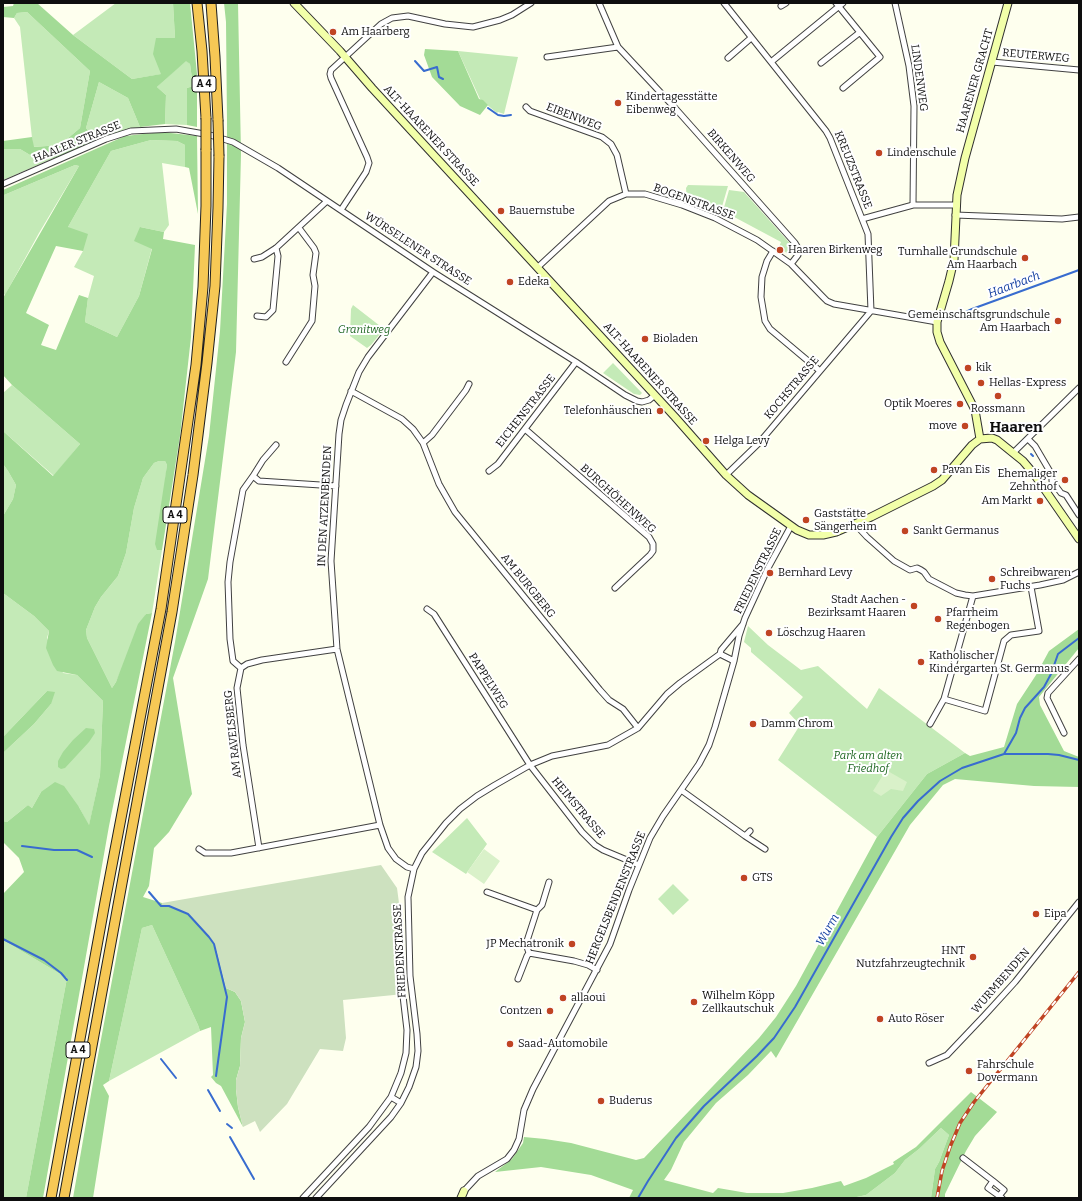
<!DOCTYPE html>
<meta charset="utf-8">
<style>
body{margin:0}
#map{position:relative;width:1082px;height:1201px;overflow:hidden;background:#feffee;font-family:Bitter,serif}
canvas{display:block}
.frame{position:absolute;inset:0;border:4px solid #0e0e0e;pointer-events:none}
</style>
<div id="map">
<canvas width="1082" height="1201"></canvas>
<div class="frame"></div>
</div>
<script>
const ctx = document.querySelector('canvas').getContext('2d');
ctx.lineJoin = 'round';
function fill(path, color) {
  ctx.fillStyle = color;
  ctx.fill(path, 'evenodd');
}
function shape(rows) {
  const path = new Path2D();
  for (const r of rows) {
    path.moveTo(r[0], r[1]);
    for (let i = 2; i < r.length; i += 2) path.lineTo(r[i], r[i + 1]);
  }
  return path;
}
function stroke(path, color, width, dash) {
  ctx.strokeStyle = color;
  ctx.lineWidth = width;
  ctx.lineCap = dash ? 'butt' : 'round';
  ctx.setLineDash(dash || []);
  ctx.stroke(path);
}
function label(font, color, halo, rows, align = 'center') {
  ctx.font = font + ' Bitter,serif';
  ctx.lineWidth = 4;
  ctx.setLineDash([]);
  ctx.textBaseline = 'middle';
  ctx.strokeStyle = halo;
  ctx.fillStyle = color;
  for (const [text, x, y, turn = 0] of rows) {
    ctx.save();
    ctx.translate(x, y);
    ctx.rotate((+turn || 0) * Math.PI / 180);
    ctx.textAlign = isNaN(turn) ? turn : align;
    if (halo) ctx.strokeText(text, 0, 0);
    ctx.fillText(text, 0, 0);
    ctx.restore();
  }
}
const green = shape([
 [116,3,173,3,175,38,162,74,132,79,73,35],
 [27,12,90,71,80,128,60,145,33,147,20,27,14,18,17,13],
 [458,51,518,57,504,114,498,112,497,113,480,99],
 [186,60,190,64,193,86,187,88,187,125,165,124,166,95,157,87],
 [99,82,128,98,140,127,113,134,97,141,86,128],
 [151,140,177,141,185,145,185,167,162,163,169,225,164,232,140,227,152,248,139,296,117,337,85,322,88,298,94,276,74,267,83,251,68,227,111,151],
 [3,149,20,149,30,155,54,158,3,180],
 [75,165,79,166,39,233,5,295,3,293,3,193,4,195],
 [688,185,728,186,721,210,689,197,688,202,687,202,686,188],
 [729,190,744,192,795,249,793,255,789,255,779,247,781,242,723,211],
 [353,305,384,329,371,345,367,348,350,336,351,309],
 [613,363,642,393,640,395,634,394,603,373],
 [12,385,80,444,54,476,3,431,3,393],
 [159,461,165,461,167,465,157,550,162,550,152,613,146,614,116,682,112,688,87,638,86,630,95,607,101,597,118,576,126,553,134,508,143,478,154,463],
 [3,464,8,471,16,485,13,499,3,516],
 [3,593,34,616,49,631,47,638,63,673,77,675,103,701,100,775,89,826,79,807,41,792,32,808,28,805,7,822,3,821,3,753,34,724,51,704,47,691,3,737],
 [748,626,768,645,801,670,818,666,867,709,879,688,965,753,927,774,877,837,778,760,800,725,789,713,803,697,751,652,751,648,744,642],
 [467,818,487,844,466,874,432,852],
 [673,884,689,900,673,915,658,899],
 [152,925,198,1025,200,1031,109,1081,142,928],
 [3,940,67,978,26,1198,3,1198],
 [941,1128,949,1135,939,1162,935,1169,931,1198,852,1198,866,1195,895,1173,905,1160,919,1149]
]);
const forest = shape([
 [14,3,37,3,73,35,132,79,161,74,153,54,156,38,175,38,173,3,190,3,197,74,197,127,187,125,187,88,193,86,190,64,186,61,157,87,166,95,165,124,140,127,128,98,99,82,86,128,97,141,54,158,30,155,20,149,3,149,3,141,32,137,34,147,60,145,80,128,90,71,27,12,17,13,14,18,3,17,3,7,13,6],
 [224,3,238,3,241,154,236,352,208,579,173,678,192,794,169,832,154,848,149,886,143,897,162,903,162,905,168,906,188,914,209,936,214,944,217,952,226,988,235,992,241,1001,245,1022,241,1038,240,1066,236,1080,236,1089,238,1107,243,1127,221,1086,216,1083,211,1077,213,1075,211,1027,200,1031,198,1025,152,925,142,928,109,1081,103,1085,109,1096,93,1198,73,1198,94,1077,175,642,209,436,220,331,227,204,227,122,226,22],
 [425,49,458,51,479,99,483,100,488,105,480,115,460,106,432,77,424,55],
 [162,132,197,136,198,214,189,168,185,167,185,145,177,141,151,140,111,151,68,227,88,234,83,251,56,246,26,313,49,325,41,345,56,350,79,295,88,298,85,322,117,337,139,296,152,249,134,241,140,227,164,232,163,239,195,245,191,337,180,436,162,550,157,550,155,544,167,465,165,461,159,461,154,463,143,478,134,508,126,553,118,576,101,597,95,607,86,630,87,638,112,688,116,682,138,624,146,614,152,613,109,826,43,1198,26,1198,67,978,3,940,3,894,24,872,19,858,3,842,3,821,7,822,28,805,32,808,41,792,55,782,64,786,79,807,89,825,100,775,103,701,77,675,57,671,53,665,46,648,49,631,34,616,3,593,3,516,13,499,16,485,8,471,3,464,3,431,53,476,80,444,12,385,3,375,3,330,4,328,3,327,3,298,79,166,75,165,4,195,3,190,125,136],
 [1079,629,1079,648,1039,697,1040,705,1064,751,1079,757,1079,787,1034,786,955,779,943,785,910,825,776,1058,771,1051,748,1075,716,1103,684,1142,671,1170,664,1180,713,1193,718,1188,747,1193,783,1193,812,1188,841,1181,844,1186,866,1178,894,1164,893,1162,916,1147,971,1092,997,1112,975,1136,966,1151,945,1194,945,1198,931,1198,935,1169,939,1162,949,1135,941,1128,919,1149,905,1160,895,1173,866,1195,852,1198,629,1198,633,1190,591,1175,541,1167,495,1172,512,1159,523,1143,524,1137,545,1139,571,1143,636,1160,644,1158,759,1038,776,1017,796,986,877,837,927,774,965,753,970,756,1004,747,1017,704,1036,675,1049,651],
 [47,691,55,692,51,704,34,724,3,753,3,737],
 [86,728,94,729,95,733,89,742,65,768,61,769,58,767,58,761,63,752,73,740]
]);
const cemetery = shape([
 [381,865,397,888,404,941,405,993,404,994,343,1000,346,1038,343,1051,320,1049,287,1104,260,1132,255,1121,243,1127,238,1107,236,1089,236,1080,240,1066,241,1038,245,1022,241,1001,235,992,226,988,217,952,214,944,209,936,188,914,168,906,162,905,162,903]
]);
const pitch = shape([
 [886,770,907,782,903,791,891,789,881,796,873,791],
 [484,849,500,861,484,884,467,872]
]);
const stream = shape([
 [415,61,424,71,437,67,439,77,443,79],
 [488,108,498,115,504,116,511,115],
 [955,317,972,309,1079,270],
 [1031,454,1033,456],
 [1004,754,1016,733,1020,718,1025,708,1044,687,1051,674,1058,654,1079,638],
 [22,846,54,850,77,850,92,857],
 [149,892,161,906,169,906,188,914,209,937,214,944,227,997,216,1076],
 [3,939,44,960,61,973,67,980],
 [161,1059,176,1078],
 [208,1090,220,1111],
 [227,1124,232,1128],
 [230,1137,254,1179],
 [638,1198,648,1181,676,1138,704,1106,757,1056,774,1038,795,1007,891,837,903,818,918,801,940,781,962,768,1004,754,1048,754,1059,755,1079,760]
]);
const street = shape([
 [599,3,618,47,675,108,795,243,798,248,798,255,791,264],
 [724,3,826,131,830,138,868,234,871,311],
 [836,3,880,57,843,88],
 [895,3,909,66,914,106,913,205],
 [781,6,786,3],
 [547,57,618,47],
 [728,58,751,38],
 [771,62,843,3],
 [992,62,1079,70],
 [821,63,859,33],
 [526,107,530,111,602,137,611,144,617,155,626,194],
 [3,184,106,139,131,131,176,129,210,135,233,142,278,168,433,272,576,362,625,395,637,401,642,402,649,400,655,395],
 [341,210,366,172,369,163,367,157,331,78,330,74,331,70,381,24,392,18,408,16,445,24,473,27,500,20,512,15,531,3],
 [955,215,1062,219,1079,217],
 [862,219,913,205,956,205],
 [773,251,767,261,762,277,761,297,765,321,770,329,820,371],
 [254,259,262,257,276,248,327,201],
 [538,267,609,201,626,194,645,194,682,205,715,218,757,240,791,264,822,296,827,301,834,304,937,322],
 [257,316,266,317,273,310,278,256,276,248],
 [286,362,312,321,315,286,313,275,316,253,314,248,299,228],
 [351,391,402,419,413,429,423,443,439,484,455,512,600,690,609,700,623,709,638,728],
 [525,429,649,537,653,544,653,551,650,555,615,588],
 [1028,439,1035,446,1052,475,1052,481,1061,493,1066,495,1079,515],
 [423,443,432,435,466,390,469,384],
 [276,445,263,460,253,476,259,481,336,486],
 [1014,452,1079,388],
 [489,471,498,464,576,362],
 [726,475,758,444,871,311],
 [855,524,867,537,894,561,910,570,917,568,921,570,924,572,929,579,956,593,965,595,973,596,1040,585,1063,580,1079,572],
 [427,609,434,614,530,765,582,832,595,845,603,850,639,865],
 [720,654,734,661],
 [241,668,233,661,230,639,228,582,230,562,243,490,253,476],
 [944,699,985,711,1004,641,1011,635,1039,631,1031,587],
 [930,724,944,699,973,596],
 [1064,733,1047,698,1048,693,1079,659],
 [681,790,745,836],
 [750,831,745,836,765,849],
 [259,848,243,745,237,688,241,668,247,664,262,660,337,649],
 [199,849,205,853,231,853,380,825],
 [414,869,407,867,396,859,388,848,380,825,337,649,331,561,339,434,341,420,346,405,359,372,368,357,433,272],
 [487,892,537,910,526,944,529,953,574,961,588,965,597,970],
 [537,910,542,905,549,882],
 [518,979,527,956,529,953],
 [929,1063,947,1055,984,1016,1015,982,1079,902],
 [391,1097,401,1073,406,1053,407,1030,403,996],
 [963,1158,993,1181,988,1188,1002,1198],
 [993,1181,1004,1190,999,1196],
 [464,1191,478,1176,507,1159,514,1150,519,1139,524,1110,533,1089,610,944,629,890,650,838,663,816,699,764,709,745,715,727,734,661,739,636,745,618,768,568,791,526],
 [303,1198,369,1127,391,1097,401,1103],
 [316,1198,391,1117,401,1103,409,1087,416,1067,418,1051,417,1034,410,976,408,897,414,869,422,853,446,823,460,809,477,796,495,785,530,765,552,756,608,745,638,728,667,694,680,683,720,654,721,650,743,624]
]);
const secondary = shape([
 [294,3,340,51,372,88,675,417,726,475,748,495,797,530,809,535,823,535,836,532,871,517,933,486,942,480,972,445,980,439,992,438,997,440,1023,461,1034,474,1079,539],
 [980,439,975,410,940,342,937,332,937,322,949,281,954,260,957,195,965,158,1008,3],
 [461,1198,464,1191]
]);
const highway = shape([
 [197,3,202,51,206,118],
 [211,3,215,57,218,120],
 [51,1198,105,902,161,609,196,365,203,287,206,206,206,150],
 [64,1198,172,612,193,475,207,363,215,286,218,208,219,156]
]);
const rail = shape([
 [937,1198,942,1171,950,1147,960,1123,974,1102,1079,972]
]);
const highwayBridge = shape([
 [206,118,206,150],
 [218,120,219,156]
]);
const markers = [
 [333,32,4,"#c04423"],
 [618,103,4,"#c04423"],
 [879,153,4,"#c04423"],
 [501,211,4,"#c04423"],
 [780,250,4,"#c04423"],
 [1025,258,4,"#c04423"],
 [510,282,4,"#c04423"],
 [1058,321,4,"#c04423"],
 [645,339,4,"#c04423"],
 [968,368,4,"#c04423"],
 [981,383,4,"#c04423"],
 [998,396,4,"#c04423"],
 [960,404,4,"#c04423"],
 [660,411,4,"#c04423"],
 [965,426,4,"#c04423"],
 [706,441,4,"#c04423"],
 [934,470,4,"#c04423"],
 [1065,480,4,"#c04423"],
 [1040,501,4,"#c04423"],
 [806,520,4,"#c04423"],
 [905,531,4,"#c04423"],
 [770,573,4,"#c04423"],
 [992,579,4,"#c04423"],
 [914,606,4,"#c04423"],
 [938,619,4,"#c04423"],
 [769,633,4,"#c04423"],
 [921,662,4,"#c04423"],
 [753,724,4,"#c04423"],
 [744,878,4,"#c04423"],
 [1036,914,4,"#c04423"],
 [572,944,4,"#c04423"],
 [973,957,4,"#c04423"],
 [563,998,4,"#c04423"],
 [694,1002,4,"#c04423"],
 [550,1011,4,"#c04423"],
 [880,1019,4,"#c04423"],
 [510,1044,4,"#c04423"],
 [969,1071,4,"#c04423"],
 [601,1101,4,"#c04423"]
];
const shields = [
 [204,84,24],
 [175,515,24],
 [78,1050,24]
];
const shieldNames = [
 ["A 4",204,84],
 ["A 4",175,515],
 ["A 4",78,1050]
];
const poiNames = [
 ["Am Haarberg",341,32],
 ["Kindertagesstätte",626,97],
 ["Eibenweg",626,110],
 ["Lindenschule",887,153],
 ["Bauernstube",509,211],
 ["Haaren Birkenweg",788,250],
 ["Turnhalle Grundschule",1017,252,"right"],
 ["Am Haarbach",1017,265,"right"],
 ["Edeka",518,282],
 ["Gemeinschaftsgrundschule",1050,315,"right"],
 ["Am Haarbach",1050,328,"right"],
 ["Bioladen",653,339],
 ["kik",976,368],
 ["Hellas-Express",989,383],
 ["Optik Moeres",952,404,"right"],
 ["Rossmann",998,409,"center"],
 ["Telefonhäuschen",652,411,"right"],
 ["move",957,426,"right"],
 ["Helga Levy",714,441],
 ["Pavan Eis",942,470],
 ["Ehemaliger",1057,474,"right"],
 ["Zehnthof",1057,487,"right"],
 ["Am Markt",1032,501,"right"],
 ["Gaststätte",814,514],
 ["Sängerheim",814,527],
 ["Sankt Germanus",913,531],
 ["Bernhard Levy",778,573],
 ["Schreibwaren",1000,573],
 ["Fuchs",1000,586],
 ["Stadt Aachen -",906,600,"right"],
 ["Bezirksamt Haaren",906,613,"right"],
 ["Pfarrheim",946,613],
 ["Regenbogen",946,626],
 ["Löschzug Haaren",777,633],
 ["Katholischer",929,656],
 ["Kindergarten St. Germanus",929,669],
 ["Damm Chrom",761,724],
 ["GTS",752,878],
 ["Eipa",1044,914],
 ["JP Mechatronik",564,944,"right"],
 ["HNT",965,951,"right"],
 ["Nutzfahrzeugtechnik",965,964,"right"],
 ["Wilhelm Köpp",702,996],
 ["Zellkautschuk",702,1009],
 ["allaoui",571,998],
 ["Contzen",542,1011,"right"],
 ["Auto Röser",888,1019],
 ["Saad-Automobile",518,1044],
 ["Fahrschule",977,1065],
 ["Dovermann",977,1078],
 ["Buderus",609,1101]
];
const streetNames = [
 ["REUTERWEG",1036,56,5],
 ["LINDENWEG",919,78,82],
 ["HAARENER GRACHT",975,81,-74],
 ["EIBENWEG",574,117,21],
 ["ALT-HAARENER STRASSE",431,136,47],
 ["HAALER STRASSE",77,142,-22],
 ["BIRKENWEG",731,156,49],
 ["KREUZSTRASSE",853,170,68],
 ["BOGENSTRASSE",694,202,20],
 ["WÜRSELENER STRASSE",418,249,33],
 ["ALT-HAARENER STRASSE",650,374,48],
 ["KOCHSTRASSE",792,388,-50],
 ["EICHENSTRASSE",526,411,-52],
 ["BURGHÖHENWEG",618,499,42],
 ["IN DEN ATZENBENDEN",325,506,-87],
 ["FRIEDENSTRASSE",758,571,-64],
 ["AM BURGBERG",528,586,51],
 ["PAPPELWEG",488,681,58],
 ["AM RAVELSBERG",233,734,-96],
 ["HEIMSTRASSE",578,808,50],
 ["HERGELSBENDENSTRASSE",616,898,-68],
 ["FRIEDENSTRASSE",400,951,-93],
 ["WURMBENDEN",1001,981,-49]
];
const parkNames = [
 ["Granitweg",364,330],
 ["Park am alten",868,756],
 ["Friedhof",868,769]
];
const waterNames = [
 ["Haarbach",1014,285,-21],
 ["Wurm",828,930,-61]
];
const districtNames = [
 ["Haaren",1016,428]
];
fill(green, '#c4eab7');
fill(forest, '#a3db96');
fill(cemetery, '#cde1bf');
fill(pitch, '#d9f1c9');
stroke(stream, '#386ccf', 2);
stroke(street, '#414141', 7);
stroke(secondary, '#303030', 9);
stroke(highway, '#1f1f1f', 11);
stroke(street, '#fff', 5);
stroke(secondary, '#f2ffa9', 7);
stroke(highway, '#f6c855', 9);
stroke(rail, '#c04423', 3.5);
stroke(rail, '#fff', 2, [6]);
stroke(highwayBridge, '#1f1f1f', 11, []);
stroke(highwayBridge, '#f6c855', 9);
for (const [x, y, r, color] of markers) {
  const dot = new Path2D();
  dot.arc(x, y, r, 0, 2 * Math.PI);
  ctx.fillStyle = color;
  ctx.fill(dot);
  stroke(dot, '#fff', 1.5);
}
for (const [x, y, w] of shields) {
  const box = new Path2D();
  box.roundRect(x - w / 2, y - 8, w, 16, 3);
  ctx.fillStyle = '#fff';
  ctx.fill(box);
  stroke(box, '#0e0e0e', 1);
}
label('bold 10px', '#0e0e0e', null, shieldNames);
label('11px', '#0e0e0e', '#fff', poiNames, 'left');
label('11px', '#0e0e0e', '#fff', streetNames);
label('italic 11px', '#1d6620', '#fff', parkNames);
label('italic 12px', '#1540a1', '#fff', waterNames);
label('bold 15px', '#0e0e0e', '#fff', districtNames);
</script>
